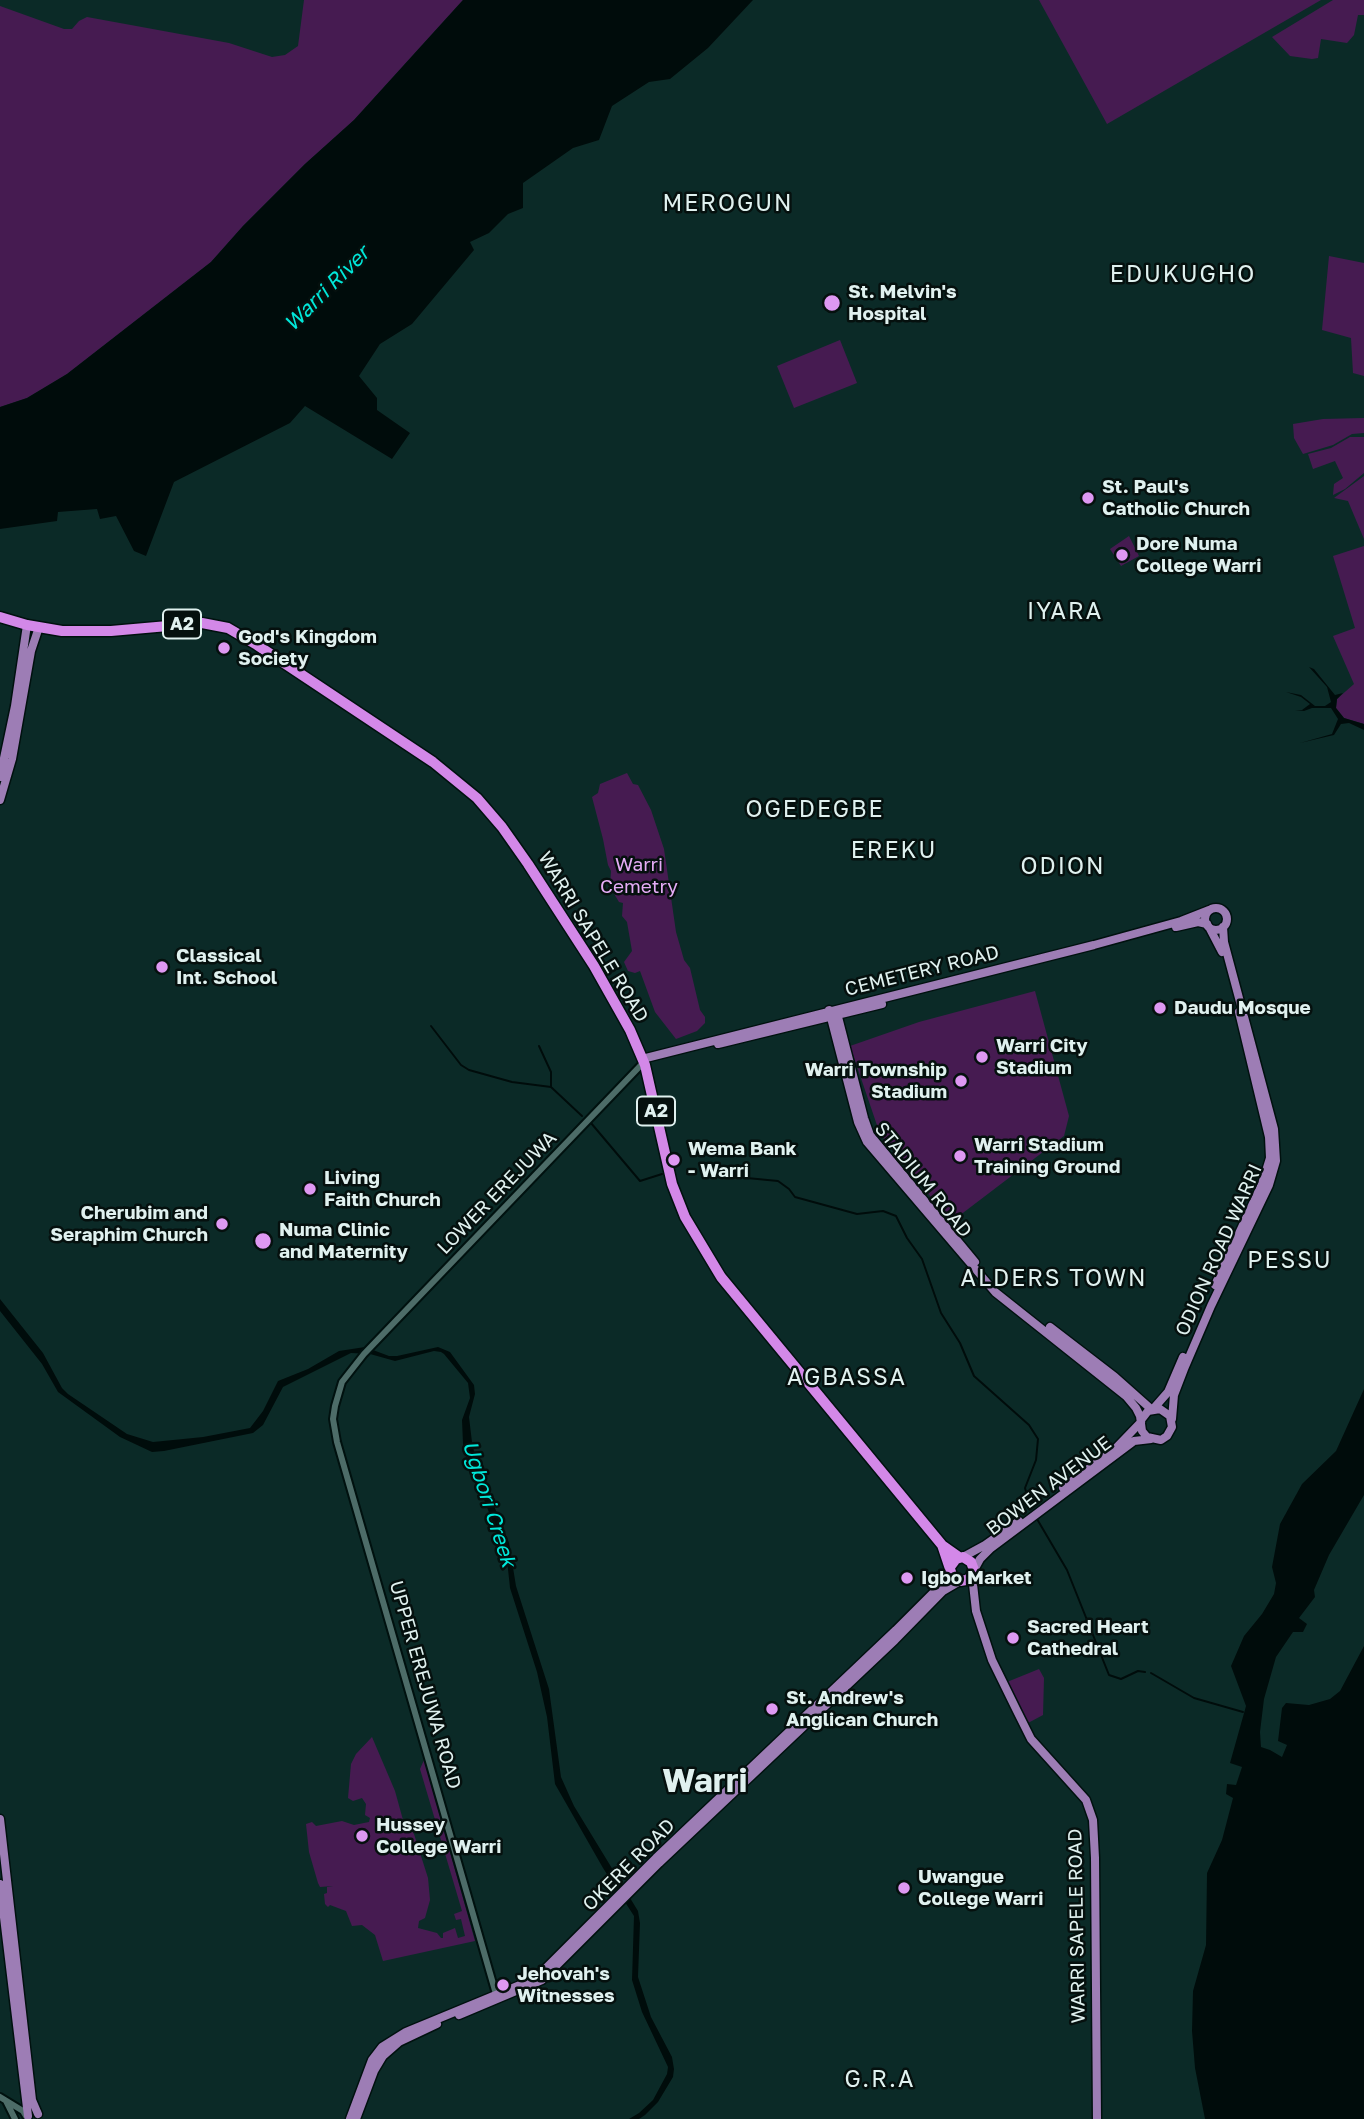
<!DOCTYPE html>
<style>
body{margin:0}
canvas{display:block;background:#0b2a27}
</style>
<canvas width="1364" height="2119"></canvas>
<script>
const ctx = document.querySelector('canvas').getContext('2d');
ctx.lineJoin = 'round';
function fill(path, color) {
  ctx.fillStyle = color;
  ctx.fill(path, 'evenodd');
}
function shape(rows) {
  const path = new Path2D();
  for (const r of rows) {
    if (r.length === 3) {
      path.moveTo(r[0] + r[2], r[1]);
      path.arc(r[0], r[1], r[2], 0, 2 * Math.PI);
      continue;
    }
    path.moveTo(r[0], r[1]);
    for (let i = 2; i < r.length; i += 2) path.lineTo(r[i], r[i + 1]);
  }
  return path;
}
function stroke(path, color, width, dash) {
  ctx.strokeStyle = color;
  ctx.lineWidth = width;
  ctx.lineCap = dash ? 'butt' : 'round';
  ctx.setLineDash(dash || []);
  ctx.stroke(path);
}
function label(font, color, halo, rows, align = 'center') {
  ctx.font = font + ' "Golos Text",sans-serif';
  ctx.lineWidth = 5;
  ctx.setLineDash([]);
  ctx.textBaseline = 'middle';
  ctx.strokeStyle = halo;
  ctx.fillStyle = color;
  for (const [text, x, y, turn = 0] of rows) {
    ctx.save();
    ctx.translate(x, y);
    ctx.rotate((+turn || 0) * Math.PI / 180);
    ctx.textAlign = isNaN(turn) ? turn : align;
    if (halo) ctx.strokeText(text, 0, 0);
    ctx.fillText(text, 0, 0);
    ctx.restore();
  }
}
const green = shape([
 [304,0,463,0,354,120,305,164,243,226,211,262,67,374,27,398,0,407,0,6,64,29,72,29,79,21,87,17,229,43,272,57,285,55,298,46],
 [1039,0,1321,0,1107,124],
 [1333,0,1364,0,1364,15,1358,15,1354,35,1347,43,1321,39,1318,58,1312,59,1290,56,1272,37],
 [1329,256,1364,263,1364,376,1353,373,1351,338,1322,330],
 [840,340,857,383,794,408,777,366],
 [1364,418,1364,433,1352,434,1333,445,1303,454,1294,438,1293,424,1323,419],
 [1350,437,1364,437,1364,473,1345,489,1333,495,1334,484,1343,478,1335,461,1313,469,1308,454,1331,448],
 [1364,476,1364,539,1348,501,1334,498],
 [1129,536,1139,556,1121,566,1110,549],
 [1364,546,1364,724,1344,718,1336,708,1337,699,1354,684,1333,636,1355,628,1333,556],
 [627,773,633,784,638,785,651,810,664,849,676,932,684,960,690,968,700,1010,705,1017,705,1023,697,1031,676,1039,655,1012,640,971,635,973,628,971,624,962,632,951,627,922,622,916,623,903,619,902,610,887,611,871,608,865,603,839,592,797,598,793,600,784],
 [1035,991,1069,1116,1064,1136,951,1222,880,1134,850,1046,919,1022],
 [1039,1669,1044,1678,1043,1715,1028,1723,1007,1682],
 [372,1737,395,1791,403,1820,414,1834,428,1878,430,1900,425,1918,419,1921,418,1928,437,1933,441,1938,443,1938,443,1933,455,1928,458,1938,465,1936,461,1919,456,1920,454,1914,462,1911,420,1769,424,1760,475,1941,383,1961,375,1935,362,1925,352,1926,346,1911,330,1905,328,1907,325,1904,324,1894,327,1893,327,1887,333,1886,320,1887,318,1883,309,1852,306,1824,312,1822,316,1826,342,1821,354,1825,369,1822,370,1818,365,1815,366,1804,362,1798,353,1801,348,1798,351,1764,356,1754]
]);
const water = shape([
 [463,0,753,0,708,48,670,79,649,82,612,106,599,140,573,148,523,183,523,208,508,214,489,233,470,242,474,250,412,324,380,344,359,376,377,398,377,410,410,433,392,459,305,406,290,423,174,482,146,556,134,551,116,516,100,519,97,509,58,512,57,521,0,529,0,407,27,398,67,374,211,262,243,226,305,164,354,120],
 [1309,667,1314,669,1335,695,1343,693,1337,699,1336,708,1344,718,1364,724,1364,730,1349,723,1341,724,1334,735,1300,743,1332,734,1338,719,1331,708,1312,708,1304,711,1295,710,1302,710,1310,704,1301,697,1286,692,1301,695,1315,706,1325,706,1331,702,1327,687],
 [0,1299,43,1353,62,1388,68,1394,127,1434,153,1442,203,1437,250,1428,263,1411,278,1381,308,1369,339,1351,365,1347,389,1356,397,1356,438,1347,450,1352,474,1385,475,1394,469,1417,472,1442,476,1461,509,1543,516,1586,549,1689,561,1777,574,1806,638,1911,640,1923,638,1977,651,2017,672,2057,674,2069,673,2077,658,2102,645,2115,639,2119,629,2119,639,2113,653,2100,667,2074,668,2067,642,2012,632,1980,634,1916,603,1868,555,1784,547,1717,537,1672,510,1588,507,1560,463,1444,462,1420,470,1398,468,1383,444,1354,441,1352,434,1351,395,1361,370,1354,351,1353,283,1387,263,1425,253,1433,164,1451,152,1452,120,1437,58,1392,42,1364,0,1311],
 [1364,1389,1364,1495,1329,1555,1314,1590,1315,1597,1299,1618,1307,1624,1303,1632,1293,1632,1276,1657,1264,1699,1260,1732,1261,1747,1270,1750,1282,1757,1287,1745,1278,1741,1282,1708,1286,1703,1309,1705,1330,1699,1340,1691,1364,1646,1364,2119,1205,2119,1195,2068,1192,2031,1193,1991,1206,1945,1207,1873,1222,1840,1233,1798,1226,1794,1227,1784,1236,1785,1242,1767,1230,1763,1246,1706,1231,1666,1244,1636,1262,1614,1274,1594,1276,1583,1272,1567,1280,1524,1302,1484,1336,1451]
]);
const stream = shape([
 [431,1026,461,1065,469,1070,512,1082,551,1087,582,1116],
 [539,1046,551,1072,551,1087],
 [591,1123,640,1181,662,1174],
 [738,1165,747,1178,778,1181,789,1189,795,1197,857,1214,883,1211,896,1216,907,1238,922,1259,941,1313,960,1343,974,1376,1029,1425,1038,1439,1036,1460,1025,1488,1030,1507],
 [1037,1519,1067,1570,1109,1675,1121,1679,1138,1671,1145,1672],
 [1151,1673,1194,1698,1243,1712]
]);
const minor = shape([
 [496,1994,337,1442,333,1419,335,1406,342,1382,364,1354,643,1063],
 [0,2097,23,2111,26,2116],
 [6,2101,15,2119]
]);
const major = shape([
 [0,777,15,706,27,625],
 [0,800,12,759,31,651,39,627],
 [1216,919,11],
 [1176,927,1198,922,1207,924],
 [1209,927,1222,952],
 [829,1010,858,1122,867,1142,995,1292,1126,1396,1136,1408,1140,1416,1142,1431,1147,1437,1161,1440,1167,1436,1172,1427,1170,1416,1160,1409,1148,1411,1141,1420],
 [837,1013,864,1118,870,1135,975,1262],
 [718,1044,882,1004],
 [642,1059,1094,945,1181,921,1209,910],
 [1215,1285,1262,1184,1270,1158,1269,1137,1239,1012],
 [1050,1327,1115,1377,1151,1409],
 [1154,1408,1168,1392,1183,1357],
 [1172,1419,1174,1395,1184,1369,1211,1306,1269,1185,1276,1161,1274,1129,1224,942,1223,927],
 [1063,1488,1115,1449,1141,1422],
 [963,1557,985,1545,1019,1521],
 [974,1570,980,1559,991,1548,1134,1441,1151,1439],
 [972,1575,976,1611,992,1660,1017,1711,1031,1739,1086,1800,1093,1820,1095,1858,1097,2119],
 [0,1819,32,2100,38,2114],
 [0,1884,28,2116],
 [459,2015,542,1980,659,1863,895,1640,943,1591,960,1581],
 [350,2119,372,2060,382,2047,406,2032,520,1985,542,1972,656,1858,896,1630,944,1582,950,1571],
 [356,2119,374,2071,383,2056,399,2042,437,2024]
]);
const highway = shape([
 [0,617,27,625,62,631,111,631,202,623,228,628,257,645,433,762,477,798,502,827,528,864,594,966,630,1030,645,1065,672,1184,685,1217,721,1277,942,1545,959,1557],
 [942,1545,953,1578,960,1581,966,1580,970,1578,974,1570,971,1562,963,1557,956,1559,950,1567]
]);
const markers = [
 [832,303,9,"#de98f2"],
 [1088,498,7,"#de98f2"],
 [1122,555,7,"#de98f2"],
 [224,648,7,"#de98f2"],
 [162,967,7,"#de98f2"],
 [1160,1008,7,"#de98f2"],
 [982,1057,7,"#de98f2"],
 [961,1081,7,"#de98f2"],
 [960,1156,7,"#de98f2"],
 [674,1160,7,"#de98f2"],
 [310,1189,7,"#de98f2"],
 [222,1224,7,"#de98f2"],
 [263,1241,9,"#de98f2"],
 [907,1578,7,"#de98f2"],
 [1013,1638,7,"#de98f2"],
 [772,1709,7,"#de98f2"],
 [362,1836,7,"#de98f2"],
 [904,1888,7,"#de98f2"],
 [503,1985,7,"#de98f2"]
];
const shields = [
 [182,624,38],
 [656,1111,38]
];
const shieldNames = [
 ["A2",182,624],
 ["A2",656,1111]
];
const poiNames = [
 ["St. Melvin's",848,292],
 ["Hospital",848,314],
 ["St. Paul's",1102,487],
 ["Catholic Church",1102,509],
 ["Dore Numa",1136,544],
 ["College Warri",1136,566],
 ["God's Kingdom",238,637],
 ["Society",238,659],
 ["Classical",176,956],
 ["Int. School",176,978],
 ["Daudu Mosque",1174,1008],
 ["Warri City",996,1046],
 ["Stadium",996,1068],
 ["Warri Township",947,1070,"right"],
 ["Stadium",947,1092,"right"],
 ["Warri Stadium",974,1145],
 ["Training Ground",974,1167],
 ["Wema Bank",688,1149],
 ["- Warri",688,1171],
 ["Living",324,1178],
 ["Faith Church",324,1200],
 ["Cherubim and",208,1213,"right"],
 ["Seraphim Church",208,1235,"right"],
 ["Numa Clinic",279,1230],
 ["and Maternity",279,1252],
 ["Igbo Market",921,1578],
 ["Sacred Heart",1027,1627],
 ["Cathedral",1027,1649],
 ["St. Andrew's",786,1698],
 ["Anglican Church",786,1720],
 ["Hussey",376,1825],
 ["College Warri",376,1847],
 ["Uwangue",918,1877],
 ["College Warri",918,1899],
 ["Jehovah's",517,1974],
 ["Witnesses",517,1996]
];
const parkNames = [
 ["Warri",639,865],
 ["Cemetry",639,887]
];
const streetNames = [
 ["WARRI SAPELE ROAD",593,937,59],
 ["CEMETERY ROAD",922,971,-14],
 ["STADIUM ROAD",923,1180,51],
 ["LOWER EREJUWA",497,1193,-46],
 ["ODION ROAD WARRI",1219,1250,-66],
 ["BOWEN AVENUE",1049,1486,-37],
 ["UPPER EREJUWA ROAD",425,1685,74],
 ["OKERE ROAD",629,1865,-45],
 ["WARRI SAPELE ROAD",1077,1926,-91]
];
const waterNames = [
 ["Warri River",327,289,-45],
 ["Ugbori Creek",489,1504,72]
];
const quarterNames = [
 ["MEROGUN",728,204],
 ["EDUKUGHO",1183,275],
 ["IYARA",1065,612],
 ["OGEDEGBE",815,810],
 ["EREKU",894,851],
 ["ODION",1063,867],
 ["PESSU",1290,1261],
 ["ALDERS TOWN",1054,1279],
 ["AGBASSA",847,1378],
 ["G.R.A",880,2080]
];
const townNames = [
 ["Warri",705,1782]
];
fill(green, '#461b51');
fill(water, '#000c0b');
stroke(stream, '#000c0b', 2);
stroke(minor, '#00110f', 10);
stroke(major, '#00110f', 11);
stroke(highway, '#00110f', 13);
stroke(minor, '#4d6c68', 6);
stroke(major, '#9d7db5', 8);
stroke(highway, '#d388e8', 10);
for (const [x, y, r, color] of markers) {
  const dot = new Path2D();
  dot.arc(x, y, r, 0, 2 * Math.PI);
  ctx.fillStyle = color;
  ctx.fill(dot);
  stroke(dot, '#05100e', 2.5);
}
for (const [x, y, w] of shields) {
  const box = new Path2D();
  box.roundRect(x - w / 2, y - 14.5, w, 29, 5);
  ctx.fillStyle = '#05100e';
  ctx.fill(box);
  stroke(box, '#e0f1ef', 2);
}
label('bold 18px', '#e0f1ef', null, shieldNames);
label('bold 19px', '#e0f1ef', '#05100e', poiNames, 'left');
label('19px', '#e5acf6', '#05100e', parkNames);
label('19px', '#e0f1ef', '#05100e', streetNames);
label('italic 21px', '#01e8da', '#05100e', waterNames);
ctx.letterSpacing = '2px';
label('23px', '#e0f1ef', '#05100e', quarterNames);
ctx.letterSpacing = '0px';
label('bold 33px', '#e0f1ef', '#05100e', townNames);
</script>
